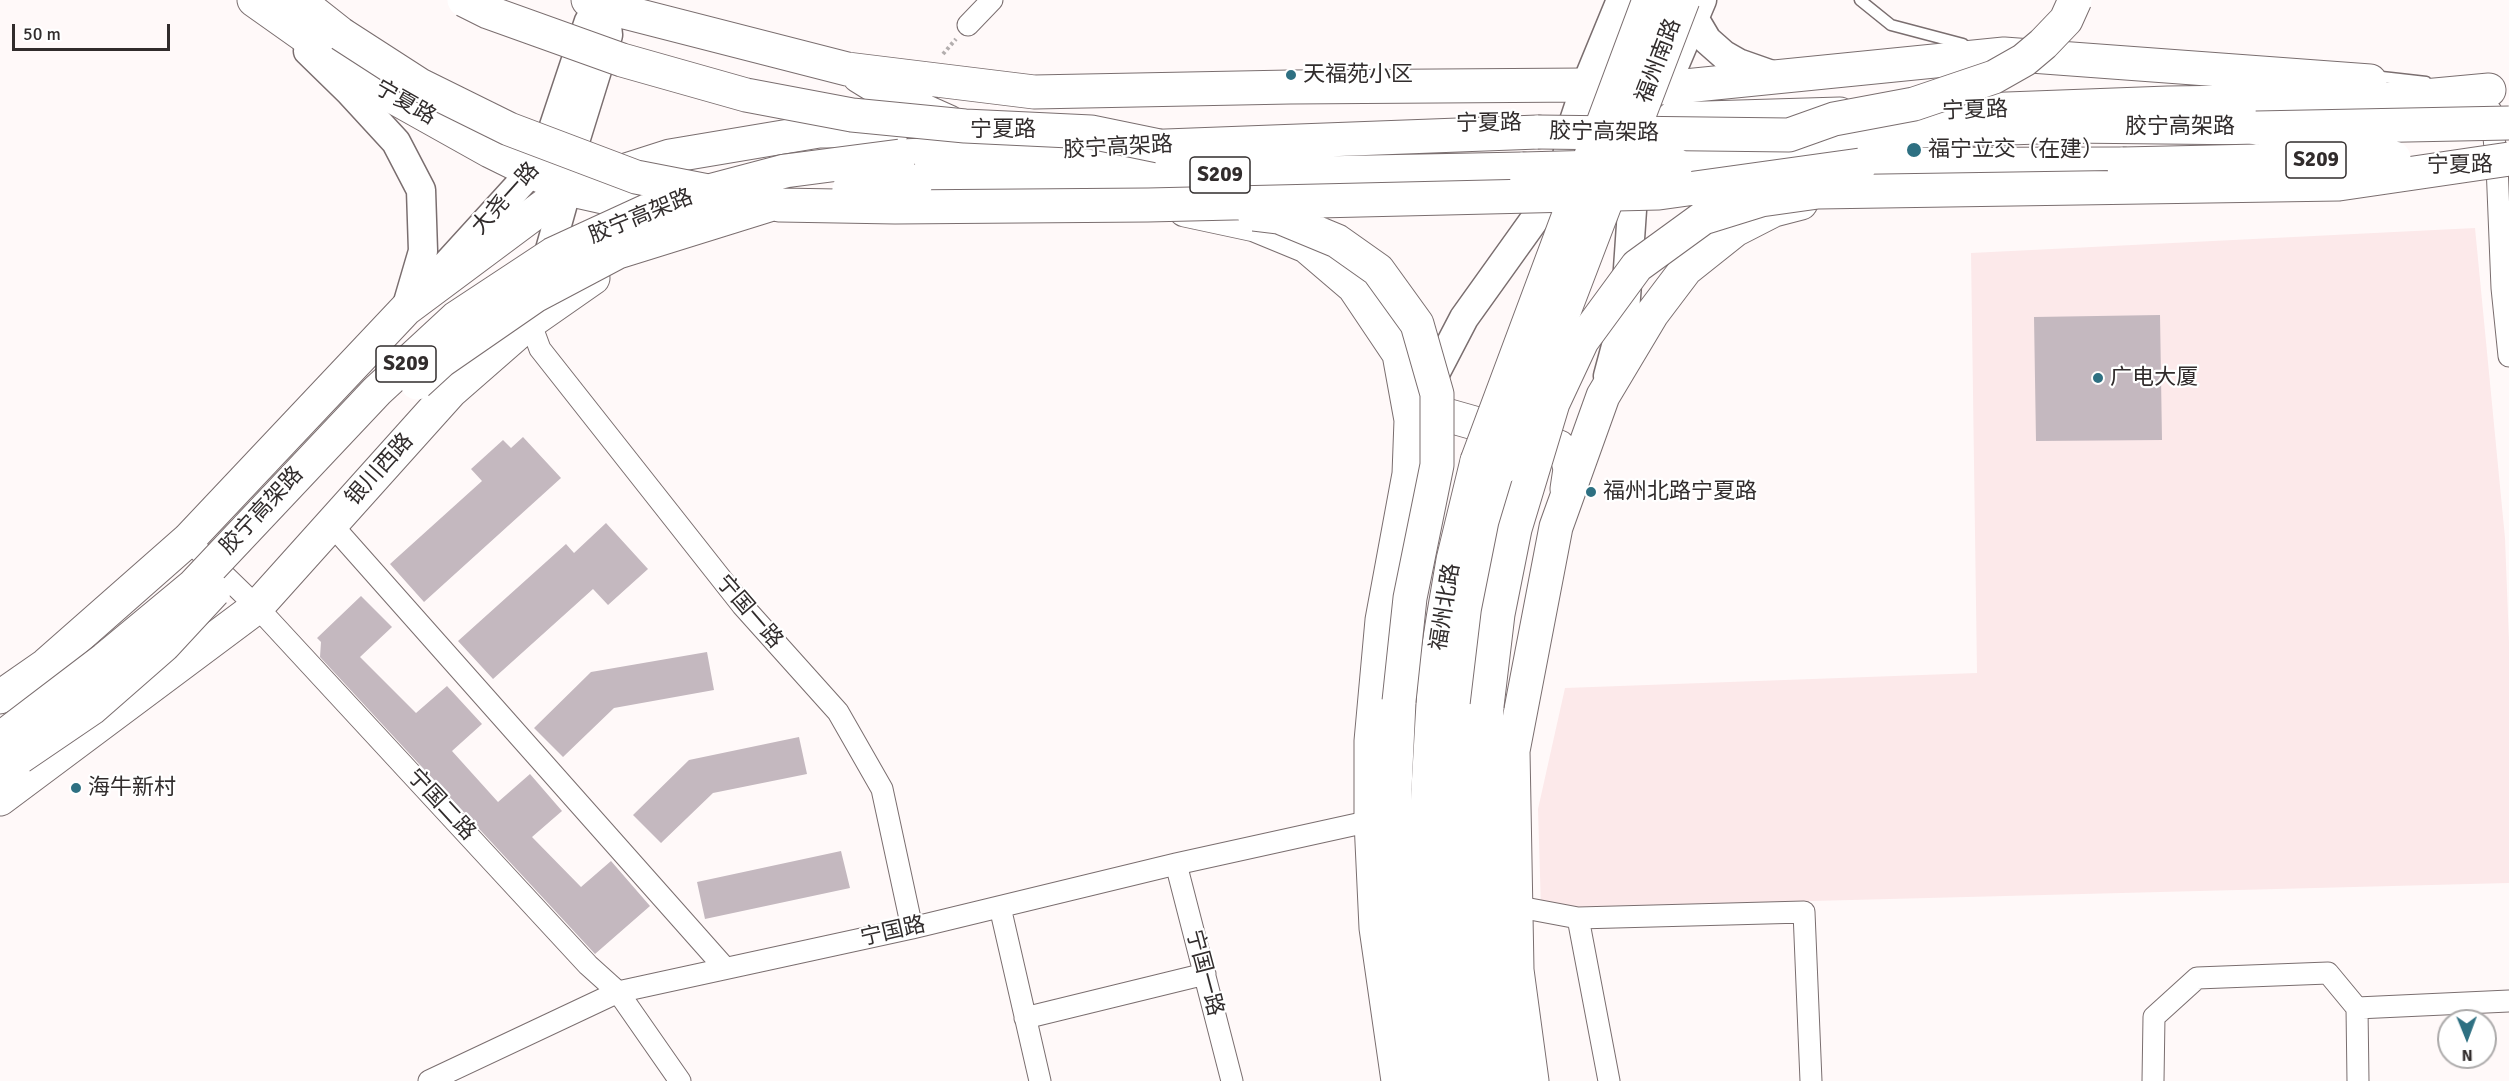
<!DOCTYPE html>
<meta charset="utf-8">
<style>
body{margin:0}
#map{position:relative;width:2509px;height:1081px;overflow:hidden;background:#fff9f9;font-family:Signika,sans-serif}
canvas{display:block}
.north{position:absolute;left:2437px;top:1009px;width:60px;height:60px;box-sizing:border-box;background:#fff;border:2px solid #adabab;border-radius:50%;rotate:179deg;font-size:16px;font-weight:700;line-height:24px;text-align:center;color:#312c2c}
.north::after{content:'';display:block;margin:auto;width:21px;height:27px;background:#2e7082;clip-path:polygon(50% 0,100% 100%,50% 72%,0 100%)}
.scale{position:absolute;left:12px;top:24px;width:158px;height:27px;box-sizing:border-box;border:3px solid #312c2c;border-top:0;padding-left:8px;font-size:18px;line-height:21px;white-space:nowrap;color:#312c2c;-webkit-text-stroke:4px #fff;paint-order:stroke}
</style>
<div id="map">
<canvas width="2509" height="1081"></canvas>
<div class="north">N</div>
<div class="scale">50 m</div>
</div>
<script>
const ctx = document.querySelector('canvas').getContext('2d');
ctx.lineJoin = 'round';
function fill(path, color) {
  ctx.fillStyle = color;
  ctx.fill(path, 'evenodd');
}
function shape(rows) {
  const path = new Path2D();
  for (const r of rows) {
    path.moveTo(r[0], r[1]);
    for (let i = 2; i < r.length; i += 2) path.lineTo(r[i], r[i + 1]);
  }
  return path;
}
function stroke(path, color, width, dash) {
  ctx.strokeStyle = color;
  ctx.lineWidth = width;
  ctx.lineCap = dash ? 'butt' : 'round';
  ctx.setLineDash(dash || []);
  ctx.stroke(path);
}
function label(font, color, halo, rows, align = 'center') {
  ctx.font = font + ' Signika,"Noto Sans SC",sans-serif';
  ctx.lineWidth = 4.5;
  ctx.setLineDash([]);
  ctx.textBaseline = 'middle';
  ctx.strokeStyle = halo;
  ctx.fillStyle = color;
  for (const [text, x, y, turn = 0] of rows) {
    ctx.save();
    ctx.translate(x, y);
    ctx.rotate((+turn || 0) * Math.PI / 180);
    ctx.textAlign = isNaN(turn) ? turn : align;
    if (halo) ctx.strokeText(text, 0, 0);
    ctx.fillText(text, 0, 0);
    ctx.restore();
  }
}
const built = shape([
 [2475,228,2505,538,2509,642,2509,883,1541,908,1538,809,1565,688,1977,673,1971,253]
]);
const building = shape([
 [2160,315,2162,440,2036,441,2034,317],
 [523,437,561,478,424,602,390,564,482,481,471,469,503,440,511,448],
 [606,523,648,569,608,605,593,589,493,679,458,641,566,544,574,553],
 [361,596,392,627,360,657,416,713,447,686,482,724,452,751,498,802,530,774,562,811,532,837,581,887,611,861,650,906,595,954,320,657,321,642,317,638],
 [707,652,714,690,614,708,563,757,534,728,591,672],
 [799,737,807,774,713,793,661,843,633,815,689,760],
 [841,851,850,888,705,919,697,882]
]);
const path = shape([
 [943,54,956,39]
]);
const lane = shape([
 [1860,0,1891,25,1963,44],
 [2373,76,2426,82]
]);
const street = shape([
 [968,25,992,0],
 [2491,111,2497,165,2502,288,2509,356],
 [530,322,540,349,742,605,838,712,882,789,912,928],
 [331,524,725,968],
 [188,540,257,607,588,965,618,992,680,1081],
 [1176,864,1232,1081],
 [1514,906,1578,918,1804,912,1811,1081],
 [1000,907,1040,1081],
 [1578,918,1609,1081],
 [2357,1008,2509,1001],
 [1025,1018,1205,974],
 [429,1081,618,992,912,928,1176,864,1371,821],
 [2153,1081,2154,1017,2197,978,2328,973,2357,1008,2358,1081]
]);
const secondary = shape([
 [1694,18,1707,40,1724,55,1738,63,1775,76],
 [308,51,350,92,396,142,421,190,423,251,406,309],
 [1669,78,1702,0],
 [544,271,567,189,568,164,608,35,605,7],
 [440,272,543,159,589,21,612,0],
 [1608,376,1625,312,1634,181,1637,173],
 [1426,391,1464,318,1562,181,1574,121,1586,85,1621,0]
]);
const primary = shape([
 [254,0,381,90,490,151,567,189,670,212],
 [588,0,605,7,847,69,1034,92,1290,87,1586,85,1665,88,2004,54,2370,81],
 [859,76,893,97,949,122],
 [1900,113,2168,103,2381,100,2489,90],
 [1672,119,1840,114],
 [1185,210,1255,225,1306,246,1354,287,1399,354,1411,420,1409,474,1382,620,1371,741,1371,821,1376,928,1398,1081],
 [1411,420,1419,413,1446,415,1559,447,1567,457,1570,469,1567,489],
 [0,697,46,665,188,540,406,309,567,189,670,156,819,131,892,131],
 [0,799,257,607,451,391,530,322,593,278],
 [1455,1081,1441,1015,1432,940,1428,870,1428,788,1435,670,1443,619,1453,560,1477,461],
 [1485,1081,1472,1009,1460,919,1456,785,1458,732,1461,679,1469,624,1480,566,1505,466],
 [1532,1081,1517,970,1513,751,1556,527,1603,396,1652,314,1686,269,1735,230,1774,210,1801,203]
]);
const highway = shape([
 [298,0,341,34],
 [1802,135,2068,126,2256,128],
 [900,156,1538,132],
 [1676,165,2123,164],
 [917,181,1523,169],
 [1399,701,1395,789,1402,951,1425,1081],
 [1487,706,1484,778,1485,867,1489,959,1509,1081],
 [0,770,20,757]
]);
const primaryBridge = shape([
 [1477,461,1649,0],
 [1505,466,1683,0]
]);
const highwayBridge = shape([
 [464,0,488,12,622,60,746,95,852,115,965,126,1091,132,1159,146],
 [341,34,420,85,509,129,636,177,780,205,895,207,1148,205,1659,193,1860,165],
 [2256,128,2509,123],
 [1538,132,1789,135,1834,119,1914,104,1994,77,2024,60,2043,44,2066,20,2075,0],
 [2123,164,2394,158],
 [1523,169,1676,165],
 [849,189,917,181],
 [1254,214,1279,217,1337,241,1378,270,1417,324,1437,394,1437,465,1410,598,1399,701],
 [417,383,441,361,535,296,618,252,769,205],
 [1487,706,1498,614,1515,529,1553,403,1582,341,1637,266,1703,218,1761,200,1818,192,2339,184,2509,159],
 [4,736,105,659,193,586,377,391,456,318,553,254,664,203,785,171,900,156],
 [20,757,92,708,164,645,214,591]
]);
const markers = [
 [1291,75,6,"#2e7082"],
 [1914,150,8,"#2e7082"],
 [2098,378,6,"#2e7082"],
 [1591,492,6,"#2e7082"],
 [76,788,6,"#2e7082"]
];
const shields = [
 [2316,160,60],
 [1220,175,60],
 [406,364,60]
];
const shieldNames = [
 ["S209",2316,160],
 ["S209",1220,175],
 ["S209",406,364]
];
const streetNames = [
 ["福州南路",1659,61,-69],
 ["宁夏路",405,103,30],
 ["宁夏路",1975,111,-2],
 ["宁夏路",1489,124,-1],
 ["胶宁高架路",2180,127],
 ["宁夏路",1003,130],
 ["胶宁高架路",1604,133,1],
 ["胶宁高架路",1118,148,-3],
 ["宁夏路",2460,166,-1],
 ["大尧一路",506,199,-48],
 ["胶宁高架路",641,217,-22],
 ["银川西路",380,470,-48],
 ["胶宁高架路",262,511,-47],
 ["福州北路",1446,607,-81],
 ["宁国一路",749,612,49],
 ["宁国二路",441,805,47],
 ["宁国路",893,932,-13],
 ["宁国一路",1204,973,75]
];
const poiNames = [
 ["天福苑小区",1303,75],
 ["福宁立交（在建）",1928,150],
 ["广电大厦",2110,378],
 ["福州北路宁夏路",1603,492],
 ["海牛新村",88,788]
];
fill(built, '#fce9ea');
fill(building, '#c4b8bf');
stroke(lane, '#7a6e6f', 13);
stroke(street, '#7a6e6f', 23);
stroke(secondary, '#7a6e6f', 31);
stroke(primary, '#7a6e6f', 35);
stroke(highway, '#7a6e6f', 35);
stroke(path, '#b3aeae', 4, [3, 3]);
stroke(lane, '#fff', 10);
stroke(street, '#fff', 21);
stroke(secondary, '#fff', 28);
stroke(primary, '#fff', 33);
stroke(highway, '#fff', 33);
stroke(primaryBridge, '#7a6e6f', 35, []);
stroke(highwayBridge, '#7a6e6f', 35, []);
stroke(primaryBridge, '#fff', 33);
stroke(highwayBridge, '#fff', 33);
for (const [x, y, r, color] of markers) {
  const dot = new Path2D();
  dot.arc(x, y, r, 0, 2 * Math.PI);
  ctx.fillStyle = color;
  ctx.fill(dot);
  stroke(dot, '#fff', 2);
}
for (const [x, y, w] of shields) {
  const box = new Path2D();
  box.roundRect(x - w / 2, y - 18, w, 36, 4.5);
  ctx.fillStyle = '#fff';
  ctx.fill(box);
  stroke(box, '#312c2c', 1.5);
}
label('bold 21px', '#312c2c', null, shieldNames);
label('22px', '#312c2c', '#fff', streetNames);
label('22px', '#312c2c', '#fff', poiNames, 'left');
</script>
